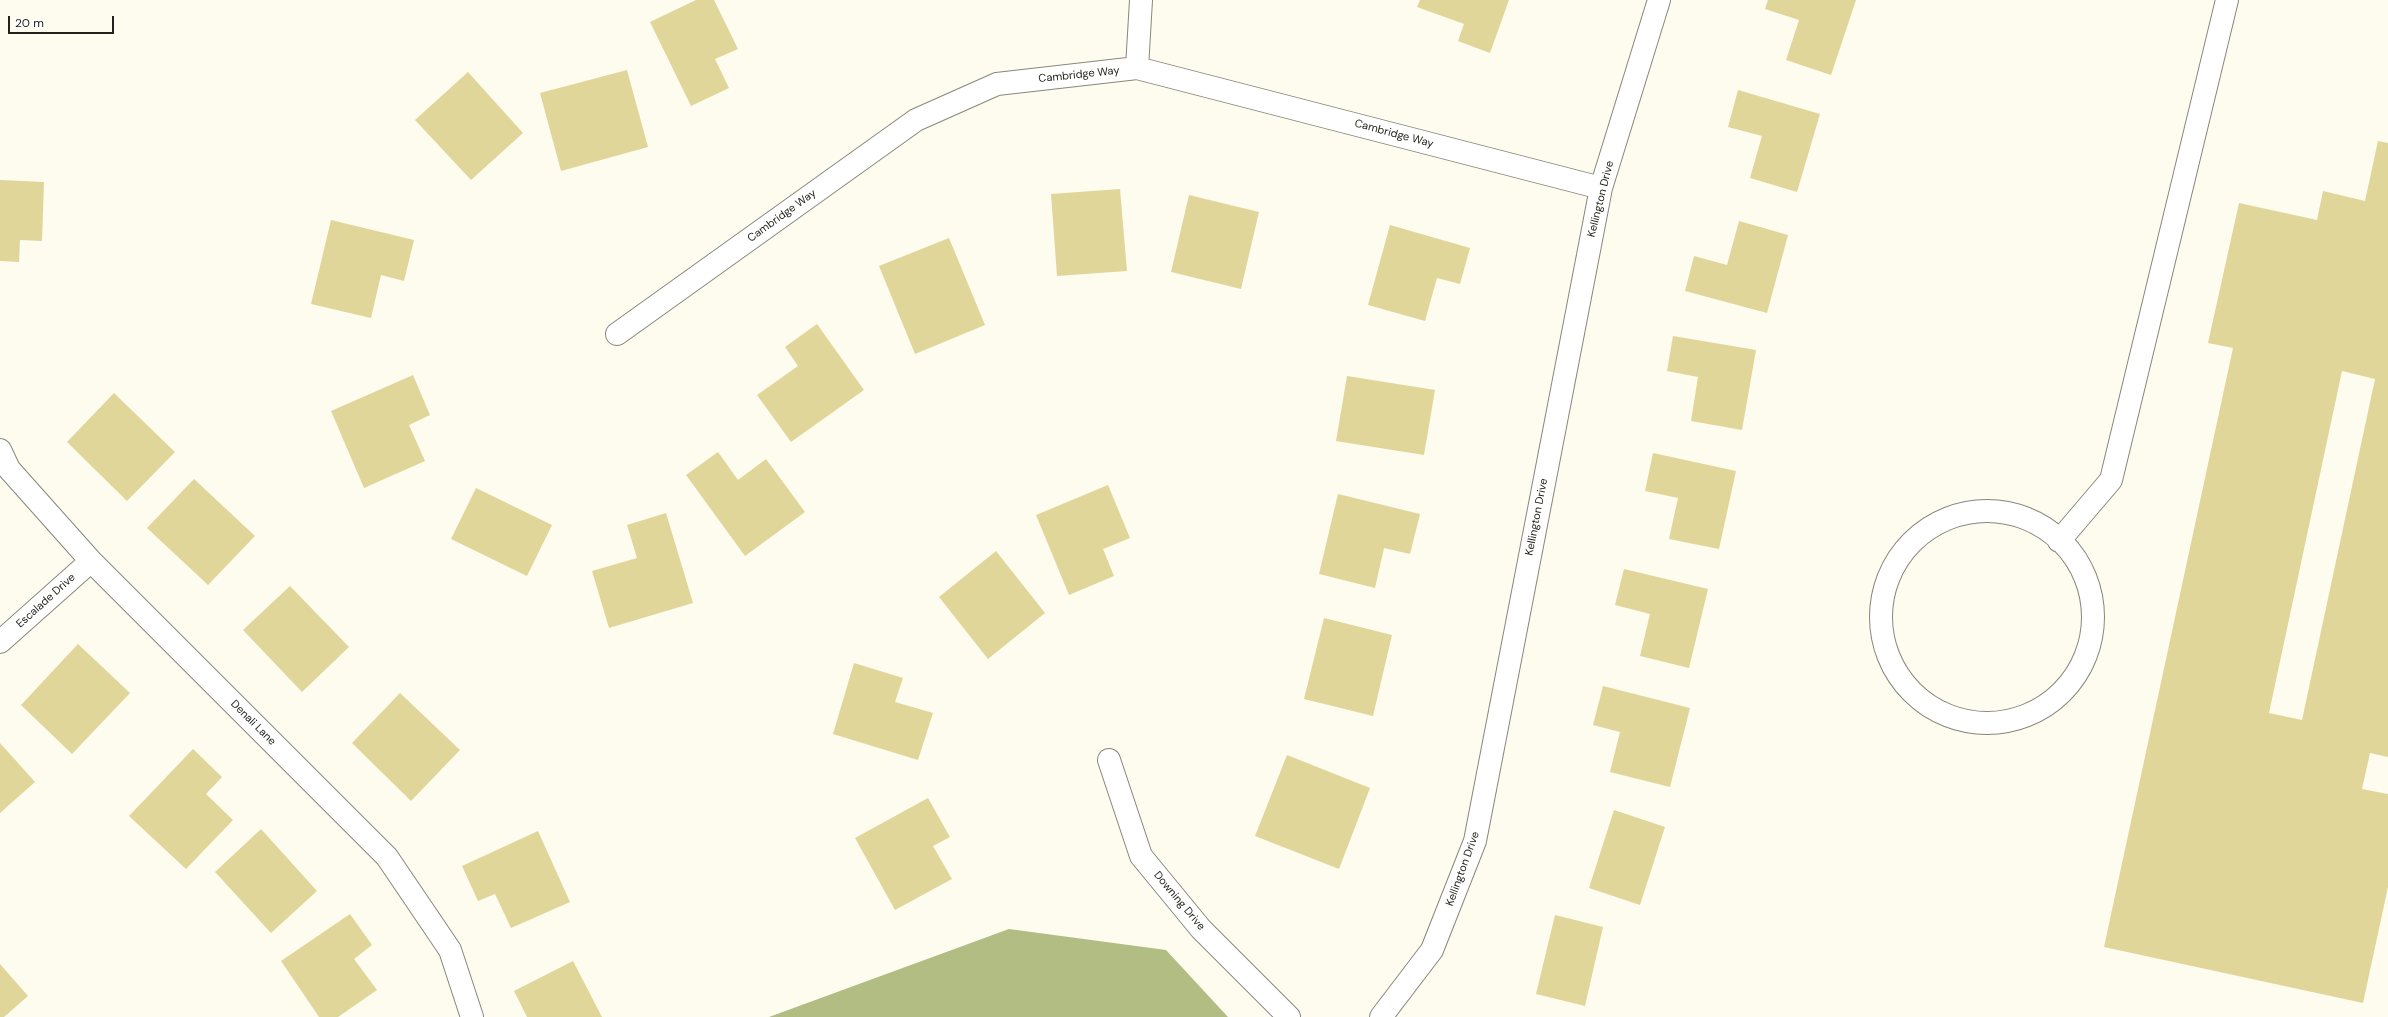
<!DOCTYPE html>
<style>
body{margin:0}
#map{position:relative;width:2388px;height:1017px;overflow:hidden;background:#fefbef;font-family:"DM Sans",sans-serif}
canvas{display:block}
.scale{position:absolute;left:8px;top:16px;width:106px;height:18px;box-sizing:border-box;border:2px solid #22221d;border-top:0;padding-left:5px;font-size:12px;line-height:14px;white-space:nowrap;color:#22221d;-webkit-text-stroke:3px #fff;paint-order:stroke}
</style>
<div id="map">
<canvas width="2388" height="1017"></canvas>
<div class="scale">20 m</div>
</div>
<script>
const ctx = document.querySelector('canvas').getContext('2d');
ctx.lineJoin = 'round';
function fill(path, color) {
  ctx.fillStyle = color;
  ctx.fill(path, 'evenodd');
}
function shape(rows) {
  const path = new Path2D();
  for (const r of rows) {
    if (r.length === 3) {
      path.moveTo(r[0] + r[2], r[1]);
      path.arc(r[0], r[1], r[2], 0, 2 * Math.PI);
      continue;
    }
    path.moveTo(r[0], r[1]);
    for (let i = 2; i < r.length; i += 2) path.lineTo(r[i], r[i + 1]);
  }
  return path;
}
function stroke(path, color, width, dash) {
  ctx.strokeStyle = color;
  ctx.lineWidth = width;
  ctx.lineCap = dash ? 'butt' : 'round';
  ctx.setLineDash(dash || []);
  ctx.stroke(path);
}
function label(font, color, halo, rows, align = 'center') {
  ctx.font = font + ' "DM Sans",sans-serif';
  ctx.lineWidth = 4;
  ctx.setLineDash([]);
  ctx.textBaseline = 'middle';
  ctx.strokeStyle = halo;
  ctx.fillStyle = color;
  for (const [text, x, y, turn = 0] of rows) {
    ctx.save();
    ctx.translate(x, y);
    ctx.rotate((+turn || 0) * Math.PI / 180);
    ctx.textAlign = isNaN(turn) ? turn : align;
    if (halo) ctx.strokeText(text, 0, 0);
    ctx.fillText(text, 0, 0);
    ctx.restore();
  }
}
const forest = shape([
 [1009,929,1166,950,1228,1017,769,1017]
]);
const building = shape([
 [696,0,714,0,738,49,715,59,729,88,691,106,650,22],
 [1420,0,1509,0,1490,53,1458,41,1464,24,1417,7],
 [1768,0,1856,0,1831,75,1786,60,1799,20,1765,9],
 [627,70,648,147,561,171,540,93],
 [468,72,523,133,471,180,415,120],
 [1738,90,1820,114,1797,192,1750,178,1762,136,1728,127],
 [2378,141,2388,143,2388,757,2370,753,2362,789,2388,794,2388,887,2363,1003,2104,947,2233,348,2208,343,2239,203,2317,220,2323,191,2365,201],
 [2342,371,2375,379,2302,720,2269,713],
 [0,180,44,182,42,241,20,240,19,262,0,261],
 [1120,189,1127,271,1057,276,1051,194],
 [1189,195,1259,212,1241,289,1171,272],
 [331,220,414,240,404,281,381,275,371,318,311,304],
 [1739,221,1788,235,1767,313,1685,291,1694,256,1727,265],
 [1390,225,1470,248,1460,284,1437,278,1425,321,1368,305],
 [949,238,985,325,915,354,879,266],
 [817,324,864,390,791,442,757,395,798,366,785,347],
 [1673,336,1756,350,1742,430,1691,421,1698,377,1667,371],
 [413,375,430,415,409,425,425,461,364,488,331,411],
 [1347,376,1435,390,1424,455,1336,441],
 [114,393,175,452,127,501,67,442],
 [718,452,738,480,766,459,805,512,745,556,686,475],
 [1653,453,1736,471,1719,549,1669,539,1678,498,1645,491],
 [194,479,255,536,208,585,147,528],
 [1108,485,1130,538,1103,549,1114,576,1069,595,1036,515],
 [476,488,552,525,527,576,451,539],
 [1338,494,1420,514,1410,554,1384,548,1375,588,1319,574],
 [666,513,693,603,609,628,592,571,637,558,627,525],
 [996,551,1045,613,988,659,939,597],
 [1624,569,1708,589,1689,668,1640,656,1650,614,1615,605],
 [290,586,349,647,302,692,243,630],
 [1324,618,1392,635,1373,716,1304,699],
 [78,644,130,693,72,754,21,705],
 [854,663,903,678,895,702,933,713,918,760,833,734],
 [1603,686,1690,708,1670,787,1610,772,1620,732,1593,725],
 [400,693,460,750,411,801,352,743],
 [0,743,35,782,0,813],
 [193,749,222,777,206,794,233,820,186,869,129,816],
 [1287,755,1370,788,1339,869,1255,836],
 [928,798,950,837,933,846,952,879,895,910,855,838],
 [1614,810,1665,827,1640,905,1589,888],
 [261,829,317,891,271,933,215,872],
 [538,831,570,902,511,928,495,894,478,901,462,866],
 [350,914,372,945,354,959,377,990,338,1017,319,1017,281,961],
 [1555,915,1603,927,1585,1006,1536,994],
 [573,961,602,1017,527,1017,514,991],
 [0,964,28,996,4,1017,0,1017]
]);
const minor = shape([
 [1137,68,1141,0],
 [617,334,916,120,997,84,1137,68,1601,188],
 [0,450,9,469,91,561,387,857,450,950,472,1017],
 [1987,617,106],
 [2059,541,2111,480,2227,0],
 [0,642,91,561],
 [1109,760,1141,856,1201,929,1289,1017],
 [1381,1017,1432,950,1475,841,1601,188,1659,0]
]);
const streetNames = [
 ["Cambridge Way",1079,75,-6],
 ["Cambridge Way",1394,134,15],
 ["Kellington Drive",1601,199,-76],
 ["Cambridge Way",782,216,-36],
 ["Kellington Drive",1537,517,-79],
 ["Escalade Drive",46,601,-42],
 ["Denali Lane",253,723,45],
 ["Kellington Drive",1463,869,-70],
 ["Downing Drive",1179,901,50]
];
fill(forest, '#b1bd83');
fill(building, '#e1d69a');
stroke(minor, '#89877c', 24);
stroke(minor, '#fff', 22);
label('11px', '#22221d', '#fff', streetNames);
</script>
